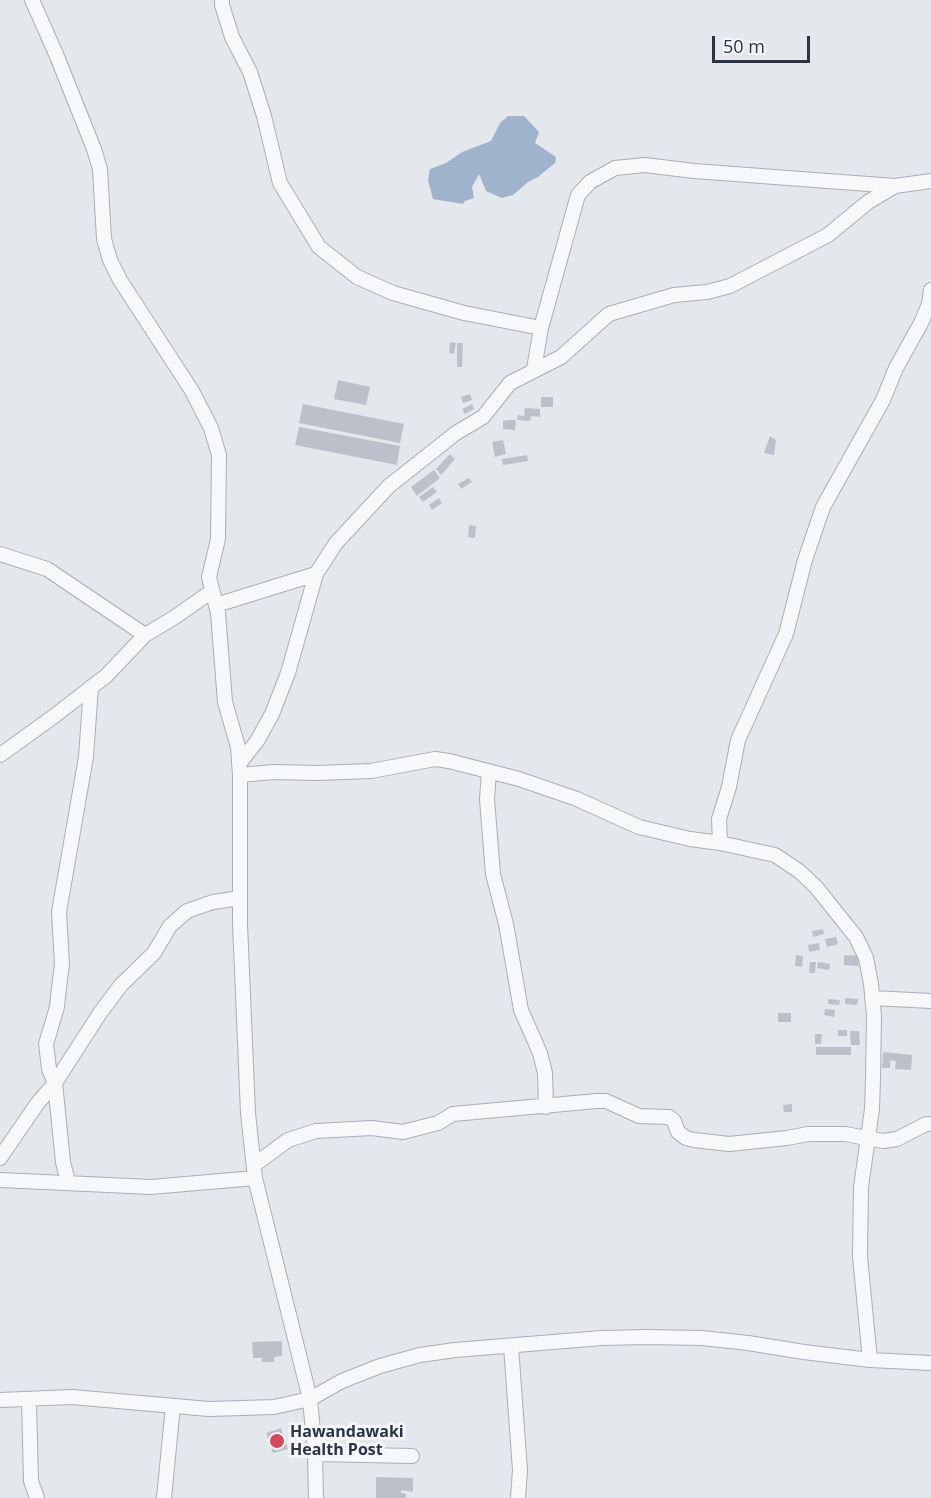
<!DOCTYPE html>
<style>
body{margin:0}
#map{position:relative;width:931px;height:1498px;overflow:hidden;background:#e4e7ec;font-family:"Open Sans",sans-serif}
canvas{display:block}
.scale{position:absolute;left:712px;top:36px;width:98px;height:27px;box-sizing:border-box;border:3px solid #2b3445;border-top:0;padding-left:8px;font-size:18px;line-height:21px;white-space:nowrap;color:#2b3445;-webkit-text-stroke:4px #f4f6f9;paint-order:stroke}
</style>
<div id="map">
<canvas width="931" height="1498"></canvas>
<div class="scale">50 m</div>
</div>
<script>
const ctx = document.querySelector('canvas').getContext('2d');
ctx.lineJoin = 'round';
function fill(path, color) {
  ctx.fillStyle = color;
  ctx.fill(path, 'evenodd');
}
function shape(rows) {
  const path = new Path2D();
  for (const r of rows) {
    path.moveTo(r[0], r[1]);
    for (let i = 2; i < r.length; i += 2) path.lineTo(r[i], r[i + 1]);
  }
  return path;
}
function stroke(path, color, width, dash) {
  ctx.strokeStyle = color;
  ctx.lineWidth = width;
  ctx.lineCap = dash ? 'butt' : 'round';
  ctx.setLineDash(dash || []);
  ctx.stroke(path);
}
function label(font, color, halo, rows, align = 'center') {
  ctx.font = font + ' "Open Sans",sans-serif';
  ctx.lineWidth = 6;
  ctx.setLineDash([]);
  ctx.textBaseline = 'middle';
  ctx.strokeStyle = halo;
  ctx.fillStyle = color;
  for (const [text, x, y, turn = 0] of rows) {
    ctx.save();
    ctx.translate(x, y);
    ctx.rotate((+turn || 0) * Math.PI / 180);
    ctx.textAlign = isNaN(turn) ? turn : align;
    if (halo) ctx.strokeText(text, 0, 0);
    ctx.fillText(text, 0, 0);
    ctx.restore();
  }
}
const water = shape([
 [508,116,524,116,539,132,535,143,556,157,555,163,538,177,528,182,513,195,502,198,486,191,479,174,472,187,474,198,465,201,463,204,433,199,428,180,430,169,446,163,462,152,491,141,500,123]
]);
const building = shape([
 [450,342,456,343,454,354,449,353],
 [457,343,463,343,462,367,457,367],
 [338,380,370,387,366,405,334,399],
 [470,394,472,400,463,403,461,397],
 [541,397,553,397,553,407,541,407],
 [303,404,404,424,400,443,299,423],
 [472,404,474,409,465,414,462,409],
 [525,408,540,409,540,417,531,416,530,421,517,420,518,415,524,416],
 [509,420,516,420,515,430,503,429,503,421],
 [299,427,400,446,397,465,295,445],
 [770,436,776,440,774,455,764,453],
 [503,440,506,454,495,457,492,442],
 [450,454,455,459,441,475,436,469],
 [527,455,528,461,503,465,502,459],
 [434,470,440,478,417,496,411,487],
 [469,478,472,482,461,489,458,484],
 [433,487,437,492,423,502,419,497],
 [439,498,442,503,432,510,429,505],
 [469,525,476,526,475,538,468,537],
 [823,929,824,934,813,937,812,931],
 [836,937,838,944,827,947,825,939],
 [819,943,820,950,809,952,808,945],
 [796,955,803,956,802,967,795,966],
 [844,955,859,956,858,966,844,965],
 [810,962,816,962,815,973,809,973],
 [818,962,830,964,829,970,817,968],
 [845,998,858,999,857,1005,845,1004],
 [828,999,840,1000,839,1005,828,1004],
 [825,1009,835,1010,834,1017,824,1015],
 [778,1013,791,1013,791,1022,778,1022],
 [838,1030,847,1030,847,1036,838,1036],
 [850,1031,859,1031,860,1045,851,1045],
 [815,1034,822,1034,821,1044,815,1044],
 [816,1047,851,1047,851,1055,816,1055],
 [883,1052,912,1055,911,1070,895,1069,896,1061,890,1060,890,1068,882,1068],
 [792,1104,792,1112,784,1112,783,1105],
 [282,1341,282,1356,274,1357,274,1362,262,1362,262,1358,253,1358,252,1342],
 [281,1428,288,1449,273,1453,266,1433],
 [376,1477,413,1478,413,1492,401,1490,401,1493,406,1494,406,1498,376,1498]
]);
const street = shape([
 [32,0,56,54,94,149,100,169,104,239,110,260,120,280,192,391,211,428,219,455,218,539,209,577,218,613,225,702,238,747,240,775,240,924,248,1113,255,1178,310,1399,315,1454,316,1498],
 [222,0,222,5,232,37,250,72,264,116,280,183,319,247,357,277,393,293,464,313,541,328],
 [534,369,541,328,578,195,590,182,615,168,645,165,694,171,895,186,931,181],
 [0,554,47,569,145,635],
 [216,605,316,574],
 [0,755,53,717,106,676,145,635,175,617,212,591],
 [239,764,257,741,272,714,288,673,316,574,336,543,389,486,456,433,483,417,510,383,561,357,609,314,674,295,707,292,730,286,828,235,868,202,895,186],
 [489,772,487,799,493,874,506,924,521,1010,540,1053,545,1073,546,1107],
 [240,775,274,772,317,773,371,771,435,759,449,761,519,779,577,799,639,827,690,839,720,843,775,855,799,871,816,887,856,937,866,958,871,984,874,1015,873,1079,872,1109,861,1187,860,1257,870,1360],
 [720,843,719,819,729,787,738,740,786,634,805,560,823,507,883,400,896,368,921,323,929,304,931,290],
 [872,998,931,1001],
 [0,1158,37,1104,55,1083,100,1013,121,985,154,953,170,926,187,911,213,902,240,898],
 [254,1165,288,1140,316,1131,372,1128,403,1132,438,1123,453,1114,597,1101,606,1101,639,1116,669,1117,674,1121,678,1132,686,1138,694,1140,729,1144,787,1138,808,1134,845,1134,883,1141,897,1139,926,1124,931,1124],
 [0,1180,151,1187,255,1178],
 [68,1182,63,1162,55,1083,49,1069,46,1044,57,1007,59,988,62,964,59,912,86,757,91,687],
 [511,1346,520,1470,518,1498],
 [0,1400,72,1397,209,1409,274,1407,310,1399,342,1381,380,1366,420,1355,455,1350,602,1338,647,1337,702,1338,748,1343,804,1352,870,1360,931,1363],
 [29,1400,31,1481,37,1498],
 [315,1454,412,1456],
 [164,1498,173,1406]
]);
const markers = [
 [277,1441,8,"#d1495b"]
];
const poiNames = [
 ["Hawandawaki",290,1432],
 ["Health Post",290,1450]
];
fill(water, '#9fb4cc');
fill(building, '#bbc0ca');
stroke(street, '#a9aeb7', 16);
stroke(street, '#f7f8fa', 14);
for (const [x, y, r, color] of markers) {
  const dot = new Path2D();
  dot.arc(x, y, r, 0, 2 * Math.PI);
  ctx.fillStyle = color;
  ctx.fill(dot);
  stroke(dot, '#f4f6f9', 2);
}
label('bold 16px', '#2b3445', '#f4f6f9', poiNames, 'left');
</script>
